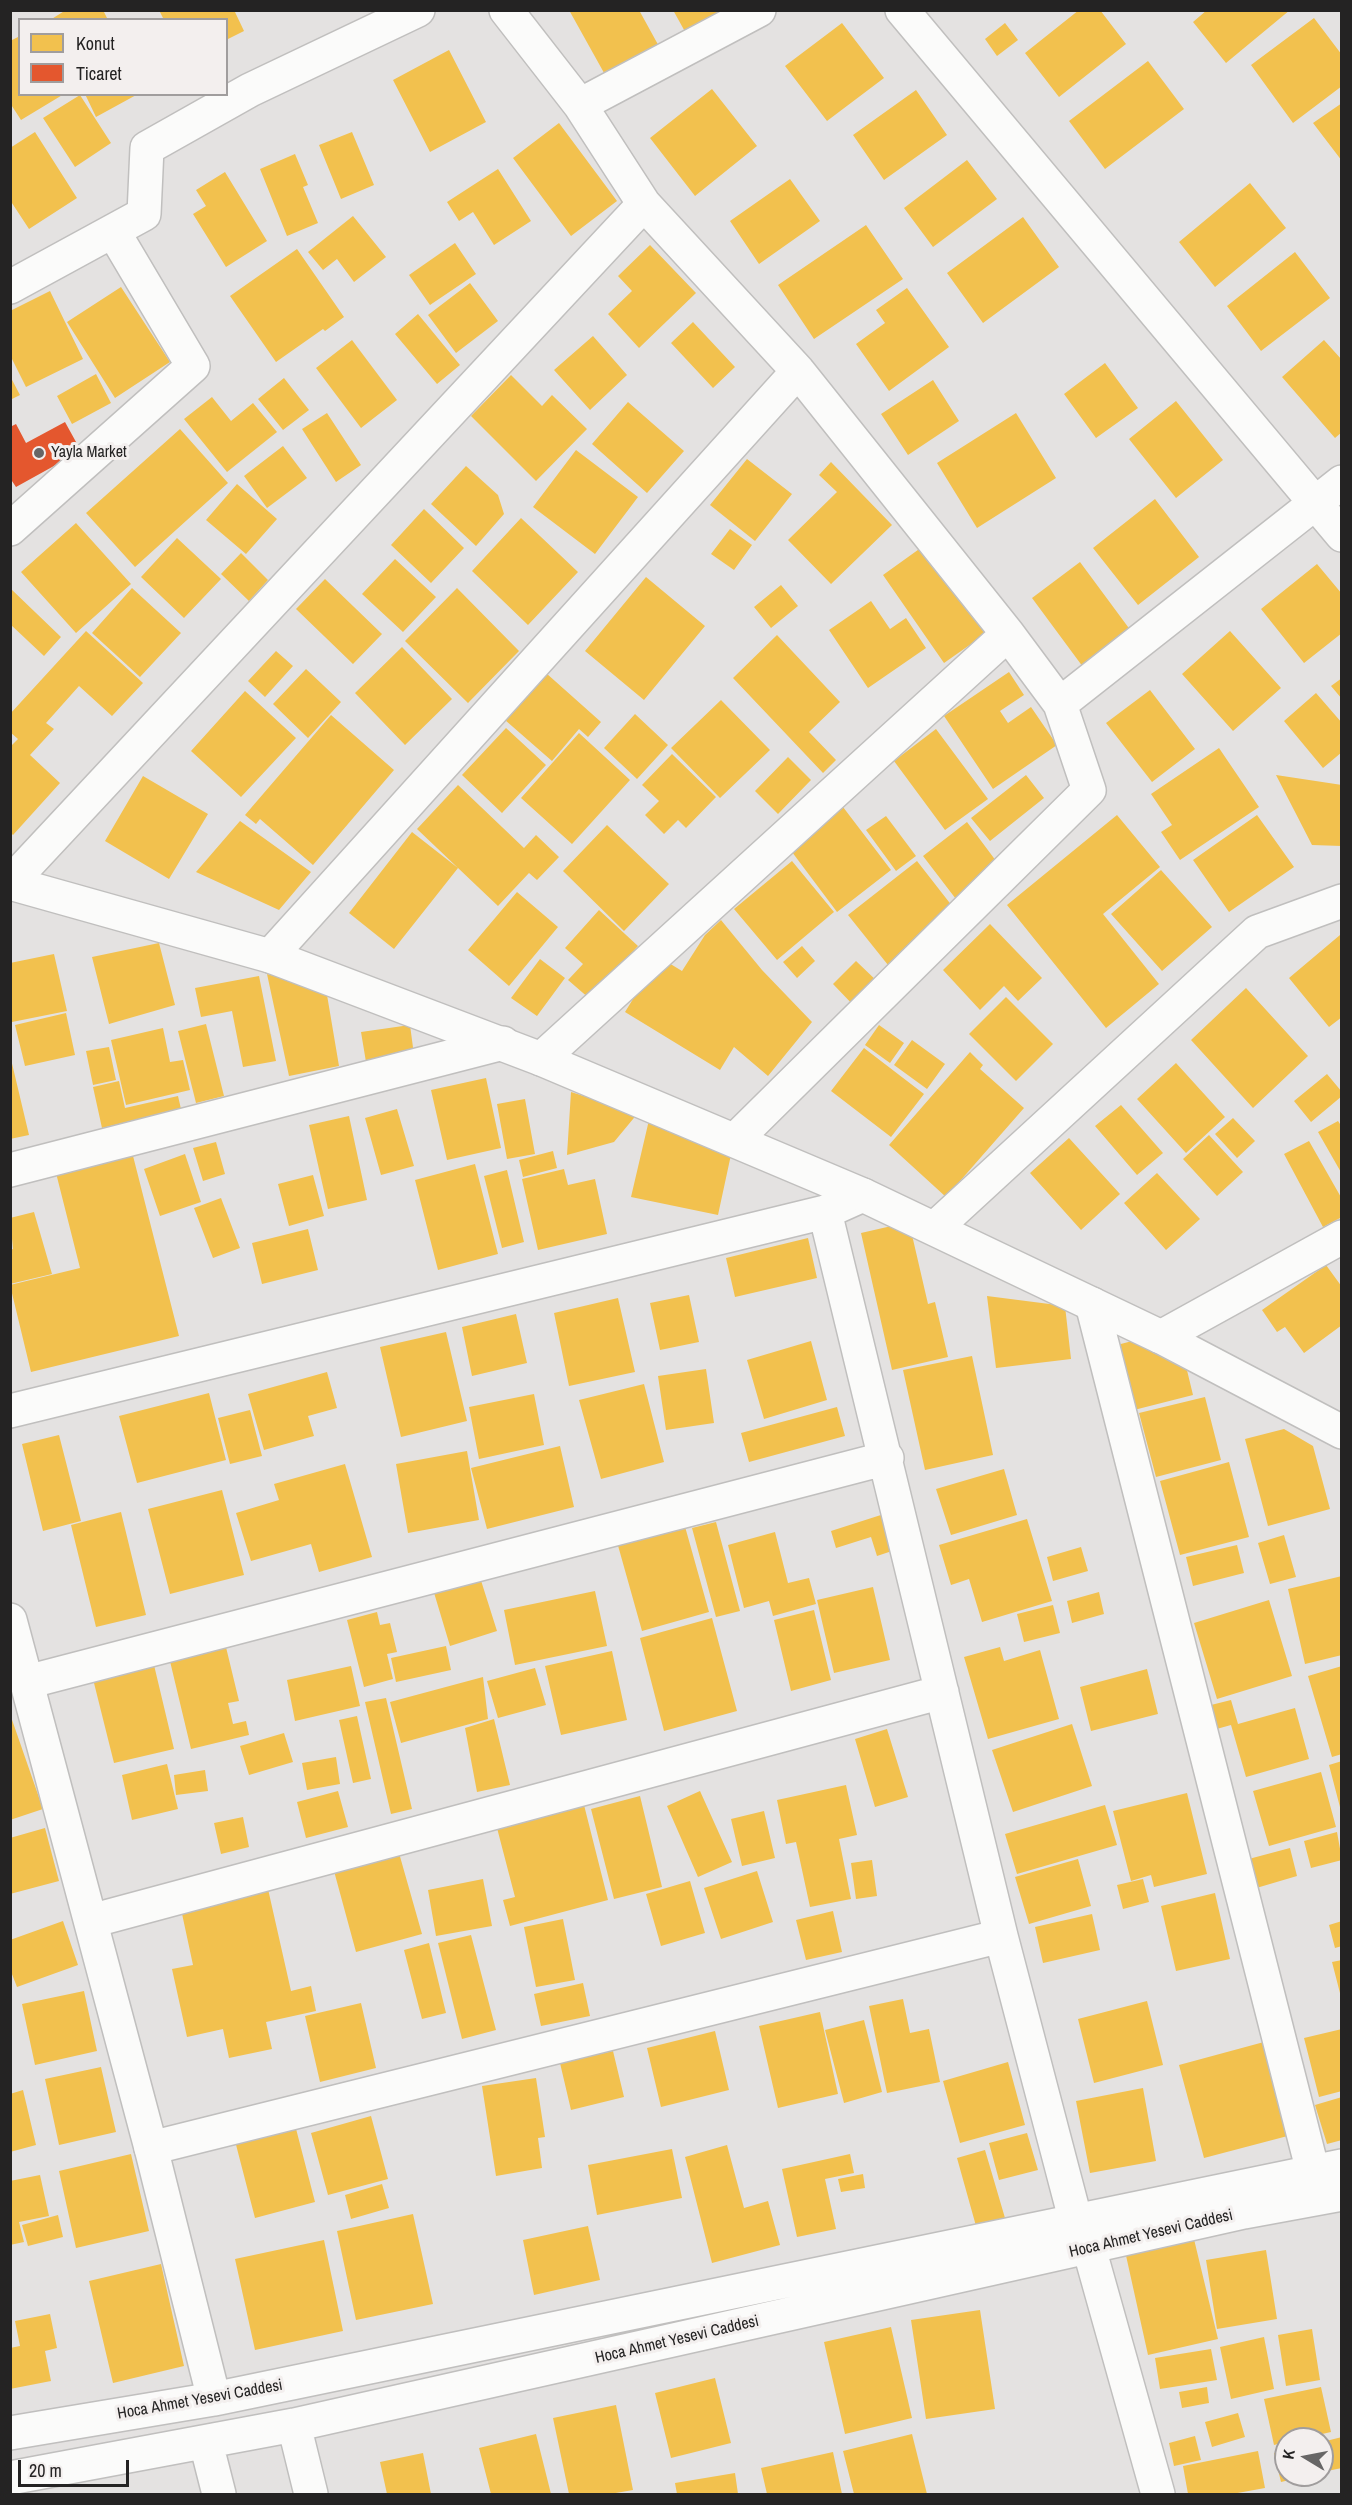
<!DOCTYPE html>
<style>
body{margin:0}
#map{position:relative;width:1352px;height:2505px;overflow:hidden;background:#e4e2e1;font-family:"Archivo Narrow",sans-serif}
canvas{display:block}
.frame{position:absolute;inset:0;border:12px solid #242323;pointer-events:none}
.legend{position:absolute;left:18px;top:18px;width:210px;height:78px;box-sizing:border-box;background:#f3efee;border:2px solid #a09d9d;margin:0;padding:8px 10px;list-style:none;font-size:18px;color:#242323}
.legend li{display:flex;align-items:center;gap:12px;height:30px}
.legend b{width:30px;border:2px solid #a09d9d}
.north{position:absolute;left:1274px;top:2427px;width:60px;height:60px;box-sizing:border-box;background:#f3efee;border:2px solid #a09d9d;border-radius:50%;rotate:280deg;font-size:16px;font-weight:700;line-height:24px;text-align:center;color:#242323}
.north::after{content:'';display:block;margin:auto;width:21px;height:27px;background:#676666;clip-path:polygon(50% 0,100% 100%,50% 72%,0 100%)}
.scale{position:absolute;left:18px;top:2460px;width:111px;height:27px;box-sizing:border-box;border:3px solid #242323;border-top:0;padding-left:8px;font-size:18px;line-height:21px;white-space:nowrap;color:#242323;-webkit-text-stroke:4px #f3efee;paint-order:stroke}
</style>
<div id="map">
<canvas width="1352" height="2505"></canvas>
<div class="frame"></div>
<ul class="legend">
<li><b style="height:16px;background:#f2c14e"></b>Konut</li>
<li><b style="height:16px;background:#e4572e"></b>Ticaret</li>
</ul>
<div class="north">K</div>
<div class="scale">20 m</div>
</div>
<script>
const ctx = document.querySelector('canvas').getContext('2d');
ctx.lineJoin = 'round';
function fill(path, color) {
  ctx.fillStyle = color;
  ctx.fill(path, 'evenodd');
}
function shape(rows) {
  const path = new Path2D();
  for (const r of rows) {
    path.moveTo(r[0], r[1]);
    for (let i = 2; i < r.length; i += 2) path.lineTo(r[i], r[i + 1]);
  }
  return path;
}
function stroke(path, color, width, dash) {
  ctx.strokeStyle = color;
  ctx.lineWidth = width;
  ctx.lineCap = dash ? 'butt' : 'round';
  ctx.setLineDash(dash || []);
  ctx.stroke(path);
}
function label(font, color, halo, rows, align = 'center') {
  ctx.font = font + ' "Archivo Narrow",sans-serif';
  ctx.lineWidth = 6;
  ctx.setLineDash([]);
  ctx.textBaseline = 'middle';
  ctx.strokeStyle = halo;
  ctx.fillStyle = color;
  for (const [text, x, y, turn = 0] of rows) {
    ctx.save();
    ctx.translate(x, y);
    ctx.rotate((+turn || 0) * Math.PI / 180);
    ctx.textAlign = isNaN(turn) ? turn : align;
    if (halo) ctx.strokeText(text, 0, 0);
    ctx.fillText(text, 0, 0);
    ctx.restore();
  }
}
const homes = shape([
 [66,10,103,10,108,20,50,20],
 [159,10,238,10,235,12,244,31,226,40,226,20,164,20],
 [569,10,639,10,661,50,608,80],
 [673,10,733,10,688,37],
 [1079,10,1100,10,1126,44,1059,97,1025,53],
 [1207,10,1290,10,1226,63,1193,22],
 [1314,18,1342,55,1342,86,1293,123,1251,65],
 [842,23,884,78,827,121,785,66],
 [1005,23,1018,40,997,56,985,39],
 [20,36,20,94,64,94,21,120,10,103,10,41],
 [449,50,486,122,430,152,393,80],
 [1148,61,1184,109,1105,169,1069,121],
 [712,89,757,146,695,196,650,138],
 [916,90,947,135,884,180,853,135],
 [85,94,138,94,96,117],
 [80,95,111,143,75,167,43,118],
 [1342,103,1342,161,1313,123],
 [559,123,617,201,571,236,513,158],
 [35,132,77,198,29,229,10,200,10,148],
 [352,132,374,185,341,199,319,145],
 [295,154,308,185,303,187,318,223,287,236,260,169],
 [967,160,997,199,933,247,904,208],
 [498,169,531,221,494,245,473,212,459,221,447,202],
 [225,172,267,241,226,267,193,214,206,206,196,190],
 [790,179,820,221,759,264,730,221],
 [1250,183,1286,228,1215,287,1179,242],
 [353,216,386,257,354,282,337,259,323,270,308,252],
 [1023,217,1059,267,983,323,947,273],
 [866,225,903,279,814,339,778,285],
 [455,243,476,274,430,305,409,275],
 [650,245,696,293,639,348,608,314,632,291,618,276],
 [297,249,344,317,325,331,323,329,276,362,230,296],
 [1295,252,1330,298,1261,351,1227,306],
 [470,283,498,321,456,353,428,315],
 [121,287,170,362,115,398,67,322],
 [907,288,949,347,889,391,856,344,885,323,876,310],
 [50,291,83,359,26,387,10,355,10,311],
 [418,314,460,365,437,384,395,334],
 [693,322,735,367,713,388,671,343],
 [593,336,627,375,590,410,554,370],
 [352,340,397,400,361,428,316,368],
 [1324,340,1342,360,1342,432,1335,438,1282,377],
 [1105,363,1138,408,1096,438,1064,394],
 [96,374,111,403,72,424,57,396],
 [511,375,542,406,552,395,587,429,536,481,471,416],
 [10,376,20,395,10,400],
 [284,378,309,410,283,430,258,399],
 [933,380,959,421,908,455,881,414],
 [212,397,231,421,253,403,277,432,227,472,184,419],
 [1176,401,1223,460,1176,498,1129,439],
 [628,402,684,451,647,493,592,444],
 [327,413,361,465,336,482,302,429],
 [1016,413,1056,478,977,528,937,463],
 [180,429,228,483,135,567,86,513],
 [283,446,307,478,267,508,244,476],
 [576,450,638,497,595,554,533,507],
 [747,459,792,494,755,541,710,505],
 [831,462,892,525,831,584,788,540,837,492,819,475],
 [466,466,498,495,504,514,476,546,431,504],
 [237,484,277,519,246,554,206,520],
 [1155,499,1199,557,1138,605,1093,548],
 [424,509,464,548,431,583,391,545],
 [521,518,578,572,528,625,472,571],
 [76,523,131,584,76,633,21,572],
 [730,529,752,545,734,570,711,554],
 [177,538,221,579,184,618,141,577],
 [929,542,991,630,944,663,883,575],
 [241,553,268,580,249,601,221,574],
 [395,559,436,597,403,632,362,594],
 [1080,562,1131,631,1083,667,1032,598],
 [1317,564,1342,594,1342,633,1304,663,1261,609],
 [646,577,705,626,644,700,585,651],
 [325,579,382,634,353,664,296,609],
 [781,585,798,606,771,628,754,607],
 [10,588,61,637,44,656,10,624],
 [132,588,181,633,140,677,92,633],
 [457,588,519,651,468,703,405,641],
 [871,601,890,629,906,618,926,648,868,688,829,630],
 [86,631,143,683,112,716,79,686,46,723,54,729,30,755,60,783,13,835,10,832,10,747,18,739,10,732,10,714],
 [1230,631,1281,688,1233,731,1182,674],
 [777,635,840,702,809,732,836,760,823,773,733,678],
 [402,647,452,699,405,745,355,693],
 [276,651,293,666,265,697,248,681],
 [306,669,341,702,308,738,273,704],
 [1009,672,1024,695,1000,711,1008,723,1031,707,1057,745,993,789,944,716],
 [546,673,601,722,588,737,579,729,552,761,505,720],
 [1342,678,1342,699,1331,686],
 [1150,690,1195,749,1152,782,1106,723],
 [245,691,296,738,241,797,191,751],
 [1316,693,1342,723,1342,752,1323,768,1284,721],
 [721,700,770,750,720,798,671,748],
 [635,714,668,745,637,779,604,748],
 [331,715,394,770,313,865,260,819,256,824,245,815],
 [506,728,546,765,502,813,462,775],
 [936,729,988,799,945,830,894,761],
 [579,733,630,780,572,844,521,798],
 [1219,748,1259,807,1180,860,1161,832,1172,825,1151,794],
 [672,754,716,797,686,828,678,820,664,834,645,815,659,801,642,785],
 [788,757,811,780,778,814,755,791],
 [1026,775,1044,798,990,841,971,818],
 [1276,775,1342,785,1342,846,1312,845],
 [143,776,208,814,169,879,105,841],
 [458,785,524,848,536,835,559,857,537,880,529,873,498,906,417,829],
 [843,807,891,870,837,912,789,848],
 [1117,815,1160,867,1103,914,1159,984,1106,1028,1007,905],
 [1257,815,1294,867,1229,912,1193,860],
 [886,816,916,856,896,871,866,830],
 [240,821,311,872,279,910,196,872],
 [967,822,1002,869,959,903,923,856],
 [607,825,669,884,624,931,563,871],
 [412,832,458,868,394,949,349,913],
 [792,861,834,912,777,960,734,909],
 [917,861,956,911,888,965,848,915],
 [1161,870,1212,927,1162,971,1111,914],
 [517,892,558,927,509,986,468,950],
 [599,910,638,946,590,999,568,980,583,964,565,948],
 [721,920,762,970,812,1022,768,1076,734,1047,720,1070,625,1012,659,957,682,971,705,935],
 [990,924,1042,978,1018,1001,1004,986,980,1010,943,970],
 [1340,935,1342,1017,1329,1027,1289,978],
 [159,943,175,1005,109,1024,92,957],
 [802,946,815,961,797,978,783,962],
 [54,954,67,1011,12,1022,10,963],
 [540,959,565,978,537,1016,511,998],
 [856,961,880,984,856,1008,833,984],
 [267,974,326,989,339,1066,289,1076],
 [259,976,276,1061,243,1067,232,1011,201,1017,195,988],
 [1246,988,1308,1056,1253,1108,1191,1040],
 [1006,997,1053,1044,1016,1081,969,1034],
 [66,1013,75,1055,25,1066,15,1025],
 [206,1024,224,1096,196,1103,178,1031],
 [410,1025,414,1055,366,1062,361,1032],
 [879,1025,904,1043,890,1063,865,1045],
 [163,1028,170,1062,183,1060,190,1090,126,1105,111,1040],
 [912,1040,945,1064,927,1089,894,1065],
 [109,1047,116,1080,93,1085,86,1051],
 [864,1048,924,1094,891,1137,831,1091],
 [970,1052,983,1065,980,1069,1024,1108,946,1197,889,1145],
 [10,1055,29,1135,10,1139],
 [1176,1063,1225,1117,1186,1153,1137,1099],
 [1327,1074,1342,1092,1342,1096,1311,1122,1294,1101],
 [486,1078,501,1148,447,1160,431,1090],
 [119,1081,125,1108,178,1096,181,1109,102,1128,93,1087],
 [571,1092,638,1113,614,1142,567,1155],
 [525,1099,535,1154,507,1159,497,1104],
 [1121,1105,1163,1153,1137,1175,1095,1126],
 [397,1109,414,1166,381,1175,365,1118],
 [349,1116,367,1200,328,1209,309,1125],
 [1233,1118,1255,1141,1237,1158,1215,1134],
 [649,1120,732,1150,718,1215,631,1197],
 [1338,1121,1342,1127,1342,1174,1318,1132],
 [1209,1135,1243,1172,1217,1196,1183,1159],
 [1069,1138,1120,1194,1081,1230,1030,1173],
 [1309,1141,1342,1199,1342,1217,1323,1227,1284,1154],
 [216,1142,225,1174,203,1181,193,1148],
 [553,1151,557,1168,523,1177,519,1160],
 [132,1152,179,1336,31,1372,10,1285,80,1268,56,1173],
 [185,1154,201,1202,160,1216,144,1169],
 [475,1164,498,1254,438,1270,415,1180],
 [564,1169,568,1185,595,1179,607,1234,538,1250,522,1179],
 [507,1170,524,1242,502,1248,484,1176],
 [1157,1173,1200,1219,1166,1250,1124,1203],
 [313,1175,324,1216,289,1226,278,1184],
 [221,1198,240,1248,213,1258,194,1208],
 [34,1212,52,1274,10,1284,10,1250,13,1249,10,1218],
 [909,1222,928,1304,935,1302,948,1357,892,1370,861,1233],
 [308,1229,318,1270,262,1284,252,1243],
 [808,1238,817,1278,735,1297,726,1258],
 [1326,1265,1342,1287,1342,1325,1304,1353,1285,1327,1277,1332,1262,1310],
 [689,1295,699,1342,660,1350,650,1303],
 [987,1296,1065,1306,1071,1359,996,1368],
 [618,1298,635,1372,569,1386,554,1313],
 [516,1314,527,1363,472,1376,462,1327],
 [446,1332,467,1421,401,1437,380,1347],
 [1136,1340,1185,1362,1193,1395,1134,1410,1117,1345],
 [811,1341,827,1400,764,1419,747,1360],
 [972,1356,993,1455,925,1470,903,1370],
 [706,1369,714,1423,666,1430,658,1376],
 [327,1372,337,1408,308,1416,314,1436,264,1450,248,1394],
 [644,1384,664,1462,601,1479,579,1400],
 [209,1393,226,1460,137,1483,119,1416],
 [534,1394,544,1445,479,1459,469,1407],
 [1205,1397,1221,1460,1156,1477,1139,1413],
 [837,1407,845,1436,749,1462,741,1433],
 [250,1410,262,1456,230,1464,218,1418],
 [1284,1429,1313,1446,1330,1509,1268,1526,1245,1439],
 [59,1435,81,1521,43,1531,22,1444],
 [560,1446,574,1507,487,1529,471,1468],
 [467,1451,479,1520,408,1533,396,1464],
 [1229,1462,1249,1537,1180,1555,1160,1481],
 [345,1464,372,1557,319,1572,311,1544,251,1561,236,1513,279,1500,274,1484],
 [1004,1469,1017,1515,951,1535,936,1489],
 [222,1490,244,1575,170,1594,148,1509],
 [121,1512,146,1615,96,1627,71,1525],
 [884,1514,895,1550,877,1556,871,1537,836,1548,831,1531],
 [1027,1519,1052,1601,982,1622,969,1579,951,1585,939,1545],
 [716,1522,740,1611,716,1617,692,1528],
 [684,1523,709,1612,642,1631,617,1542],
 [775,1532,788,1583,809,1578,816,1604,773,1616,769,1601,744,1608,728,1545],
 [1284,1535,1296,1577,1270,1584,1258,1543],
 [1237,1545,1244,1573,1193,1586,1186,1557],
 [1081,1547,1088,1571,1053,1581,1047,1557],
 [478,1571,497,1631,450,1646,432,1586],
 [1342,1576,1342,1655,1305,1664,1288,1589],
 [873,1587,890,1660,834,1673,817,1600],
 [595,1591,607,1646,515,1665,504,1610],
 [1099,1592,1104,1614,1072,1623,1067,1601],
 [1269,1600,1292,1676,1217,1699,1194,1623],
 [1053,1605,1060,1633,1024,1642,1017,1614],
 [814,1610,831,1680,791,1691,774,1620],
 [377,1612,380,1625,390,1623,397,1652,387,1654,393,1679,364,1687,347,1620],
 [712,1618,737,1711,664,1731,640,1638],
 [225,1643,239,1701,228,1703,233,1724,246,1721,249,1735,191,1749,169,1657],
 [446,1646,451,1670,396,1682,391,1658],
 [1000,1647,1004,1661,1040,1650,1059,1719,988,1739,964,1657],
 [612,1651,627,1720,561,1735,545,1666],
 [154,1665,174,1749,114,1763,93,1679],
 [351,1666,360,1706,295,1721,287,1680],
 [1342,1666,1342,1754,1332,1757,1308,1676],
 [535,1668,546,1705,498,1718,487,1681],
 [1147,1669,1158,1714,1091,1731,1080,1687],
 [483,1677,488,1719,401,1743,390,1702],
 [386,1698,412,1809,391,1814,365,1702],
 [1231,1700,1238,1724,1295,1708,1309,1759,1246,1777,1231,1725,1213,1730,1207,1706],
 [10,1714,43,1809,10,1820],
 [357,1716,371,1779,353,1783,339,1720],
 [494,1719,510,1785,477,1792,465,1728],
 [1072,1724,1092,1786,1013,1812,992,1750],
 [887,1729,908,1797,875,1807,855,1739],
 [284,1733,293,1762,249,1775,240,1746],
 [336,1757,340,1784,307,1790,302,1763],
 [1342,1761,1342,1811,1341,1811,1329,1765],
 [167,1764,178,1809,132,1820,122,1775],
 [205,1770,208,1791,176,1795,174,1775],
 [1321,1772,1336,1827,1269,1846,1253,1791],
 [846,1785,857,1835,839,1839,851,1899,810,1907,796,1842,786,1844,777,1800],
 [338,1791,348,1827,306,1838,297,1802],
 [700,1791,732,1862,698,1877,667,1806],
 [1187,1793,1207,1874,1154,1887,1151,1875,1131,1881,1113,1811],
 [640,1796,662,1887,614,1899,591,1809],
 [584,1805,608,1900,510,1926,503,1900,515,1897,497,1828],
 [1105,1805,1117,1845,1017,1874,1005,1834],
 [764,1811,775,1858,742,1866,731,1819],
 [243,1817,249,1847,221,1854,214,1823],
 [45,1828,59,1881,10,1894,10,1838],
 [1337,1832,1342,1860,1311,1868,1304,1841],
 [1290,1848,1297,1876,1253,1889,1245,1860],
 [399,1853,422,1934,356,1952,334,1871],
 [1078,1859,1091,1906,1029,1924,1015,1877],
 [872,1860,877,1896,856,1899,851,1863],
 [757,1871,773,1922,721,1939,704,1888],
 [483,1879,492,1926,436,1936,428,1890],
 [1143,1879,1149,1902,1123,1909,1117,1885],
 [690,1881,705,1933,661,1946,646,1894],
 [268,1889,291,1991,311,1986,316,2011,266,2022,272,2049,229,2058,223,2029,187,2037,172,1969,193,1965,181,1909],
 [1215,1893,1230,1959,1176,1971,1161,1906],
 [833,1911,842,1952,806,1960,796,1920],
 [1092,1914,1100,1950,1043,1963,1035,1927],
 [563,1919,575,1980,536,1987,524,1927],
 [63,1921,78,1965,17,1987,10,1969,10,1940],
 [1342,1921,1342,1946,1335,1948,1329,1925],
 [471,1935,496,2030,462,2039,438,1943],
 [429,1943,446,2013,422,2019,404,1950],
 [1342,1960,1342,1997,1341,1997,1332,1962],
 [583,1983,590,2016,541,2026,534,1994],
 [84,1991,97,2051,35,2065,22,2004],
 [903,1999,910,2033,929,2029,940,2082,887,2093,869,2006],
 [1147,2001,1163,2065,1094,2083,1078,2019],
 [361,2003,376,2068,320,2082,305,2016],
 [820,2012,838,2094,778,2108,759,2026],
 [864,2020,882,2092,844,2103,825,2030],
 [1342,2029,1342,2091,1319,2097,1304,2038],
 [715,2031,729,2090,661,2107,647,2048],
 [1275,2039,1299,2133,1204,2158,1179,2065],
 [613,2051,624,2097,571,2110,560,2063],
 [1008,2062,1025,2125,960,2143,943,2081],
 [101,2067,116,2132,59,2145,45,2079],
 [536,2078,545,2137,538,2138,542,2168,496,2176,482,2086],
 [1143,2088,1156,2161,1090,2173,1076,2101],
 [23,2090,36,2145,10,2152,10,2094],
 [1342,2097,1342,2140,1327,2144,1315,2105],
 [371,2116,388,2179,328,2195,311,2133],
 [294,2121,315,2202,255,2218,234,2137],
 [1027,2133,1038,2170,999,2180,989,2143],
 [727,2145,744,2208,768,2201,780,2245,712,2263,685,2157],
 [672,2149,682,2198,597,2215,588,2165],
 [985,2150,1005,2218,976,2226,957,2158],
 [131,2154,149,2231,76,2248,59,2171],
 [850,2154,854,2173,825,2179,836,2229,797,2237,782,2169],
 [863,2174,865,2188,841,2192,838,2179],
 [40,2175,49,2216,19,2222,24,2242,10,2245,10,2181],
 [382,2184,389,2208,351,2219,345,2195],
 [413,2214,433,2304,356,2320,337,2231],
 [58,2215,63,2237,28,2246,22,2225],
 [588,2226,600,2280,534,2295,523,2240],
 [1193,2235,1218,2339,1148,2355,1125,2251],
 [324,2240,343,2331,255,2350,235,2259],
 [1266,2250,1277,2319,1217,2329,1206,2260],
 [161,2264,184,2366,113,2383,89,2281],
 [980,2310,995,2409,926,2419,911,2320],
 [50,2314,57,2348,45,2351,51,2381,10,2389,10,2348,20,2346,15,2321],
 [891,2327,912,2418,845,2434,824,2342],
 [1312,2329,1320,2380,1286,2386,1278,2335],
 [1264,2337,1274,2389,1231,2399,1220,2347],
 [1211,2349,1217,2380,1160,2389,1155,2358],
 [715,2378,731,2443,671,2458,655,2393],
 [1207,2387,1209,2403,1182,2408,1179,2392],
 [1321,2387,1331,2432,1300,2439,1286,2439,1286,2442,1274,2445,1264,2399],
 [616,2405,633,2490,610,2494,569,2494,553,2418],
 [1238,2413,1245,2437,1212,2447,1205,2422],
 [536,2434,551,2494,491,2494,479,2448],
 [912,2434,927,2494,854,2494,843,2451],
 [1195,2436,1201,2460,1174,2466,1169,2443],
 [1342,2437,1342,2468,1322,2472,1322,2442],
 [1286,2450,1286,2475,1306,2476,1281,2482,1274,2453],
 [1258,2451,1265,2488,1232,2494,1188,2494,1183,2466],
 [833,2452,842,2494,767,2494,761,2468],
 [423,2453,431,2494,387,2494,380,2462],
 [735,2473,738,2494,677,2494,675,2483]
]);
const shops = shape([
 [65,422,81,451,16,487,10,478,10,427,16,424,26,443]
]);
const street = shape([
 [506,10,580,105,644,204,798,371,1008,634,1060,704,1089,790,735,1140],
 [902,10,1342,535],
 [580,105,759,10],
 [10,287,144,214,147,148,250,90,418,10],
 [10,529,193,366,113,231],
 [1060,704,1342,482],
 [10,883,644,204],
 [270,956,798,371],
 [541,1059,1008,634],
 [10,1170,503,1043],
 [863,1195,825,1212,1001,1936,1076,2222,1089,2248,1158,2494],
 [935,1228,1257,932,1342,901],
 [1092,1304,1313,2172],
 [1161,1337,1342,1237],
 [10,1411,825,1212],
 [27,1682,887,1458],
 [91,1921,942,1692],
 [151,2148,1001,1936]
]);
const secondary = shape([
 [10,883,270,956,541,1059,863,1195,1161,1337,1342,1432],
 [10,1620,151,2148,214,2399],
 [294,2425,311,2494],
 [10,2433,214,2399,1342,2166],
 [206,2443,219,2494],
 [10,2478,294,2425,1244,2212,1342,2194]
]);
const markers = [
 [39,453,6,"#676666"]
];
const poiNames = [
 ["Yayla Market",51,453]
];
const streetNames = [
 ["Hoca Ahmet Yesevi Caddesi",1151,2234,-13],
 ["Hoca Ahmet Yesevi Caddesi",677,2340,-13],
 ["Hoca Ahmet Yesevi Caddesi",200,2400,-10]
];
fill(homes, '#f2c14e');
fill(shops, '#e4572e');
stroke(street, '#c0bfbe', 36);
stroke(secondary, '#c0bfbe', 36);
stroke(street, '#fbfbfa', 33);
stroke(secondary, '#fbfbfa', 33);
for (const [x, y, r, color] of markers) {
  const dot = new Path2D();
  dot.arc(x, y, r, 0, 2 * Math.PI);
  ctx.fillStyle = color;
  ctx.fill(dot);
  stroke(dot, '#f3efee', 2);
}
label('16px', '#242323', '#f3efee', poiNames, 'left');
label('16px', '#242323', '#f3efee', streetNames);
</script>
